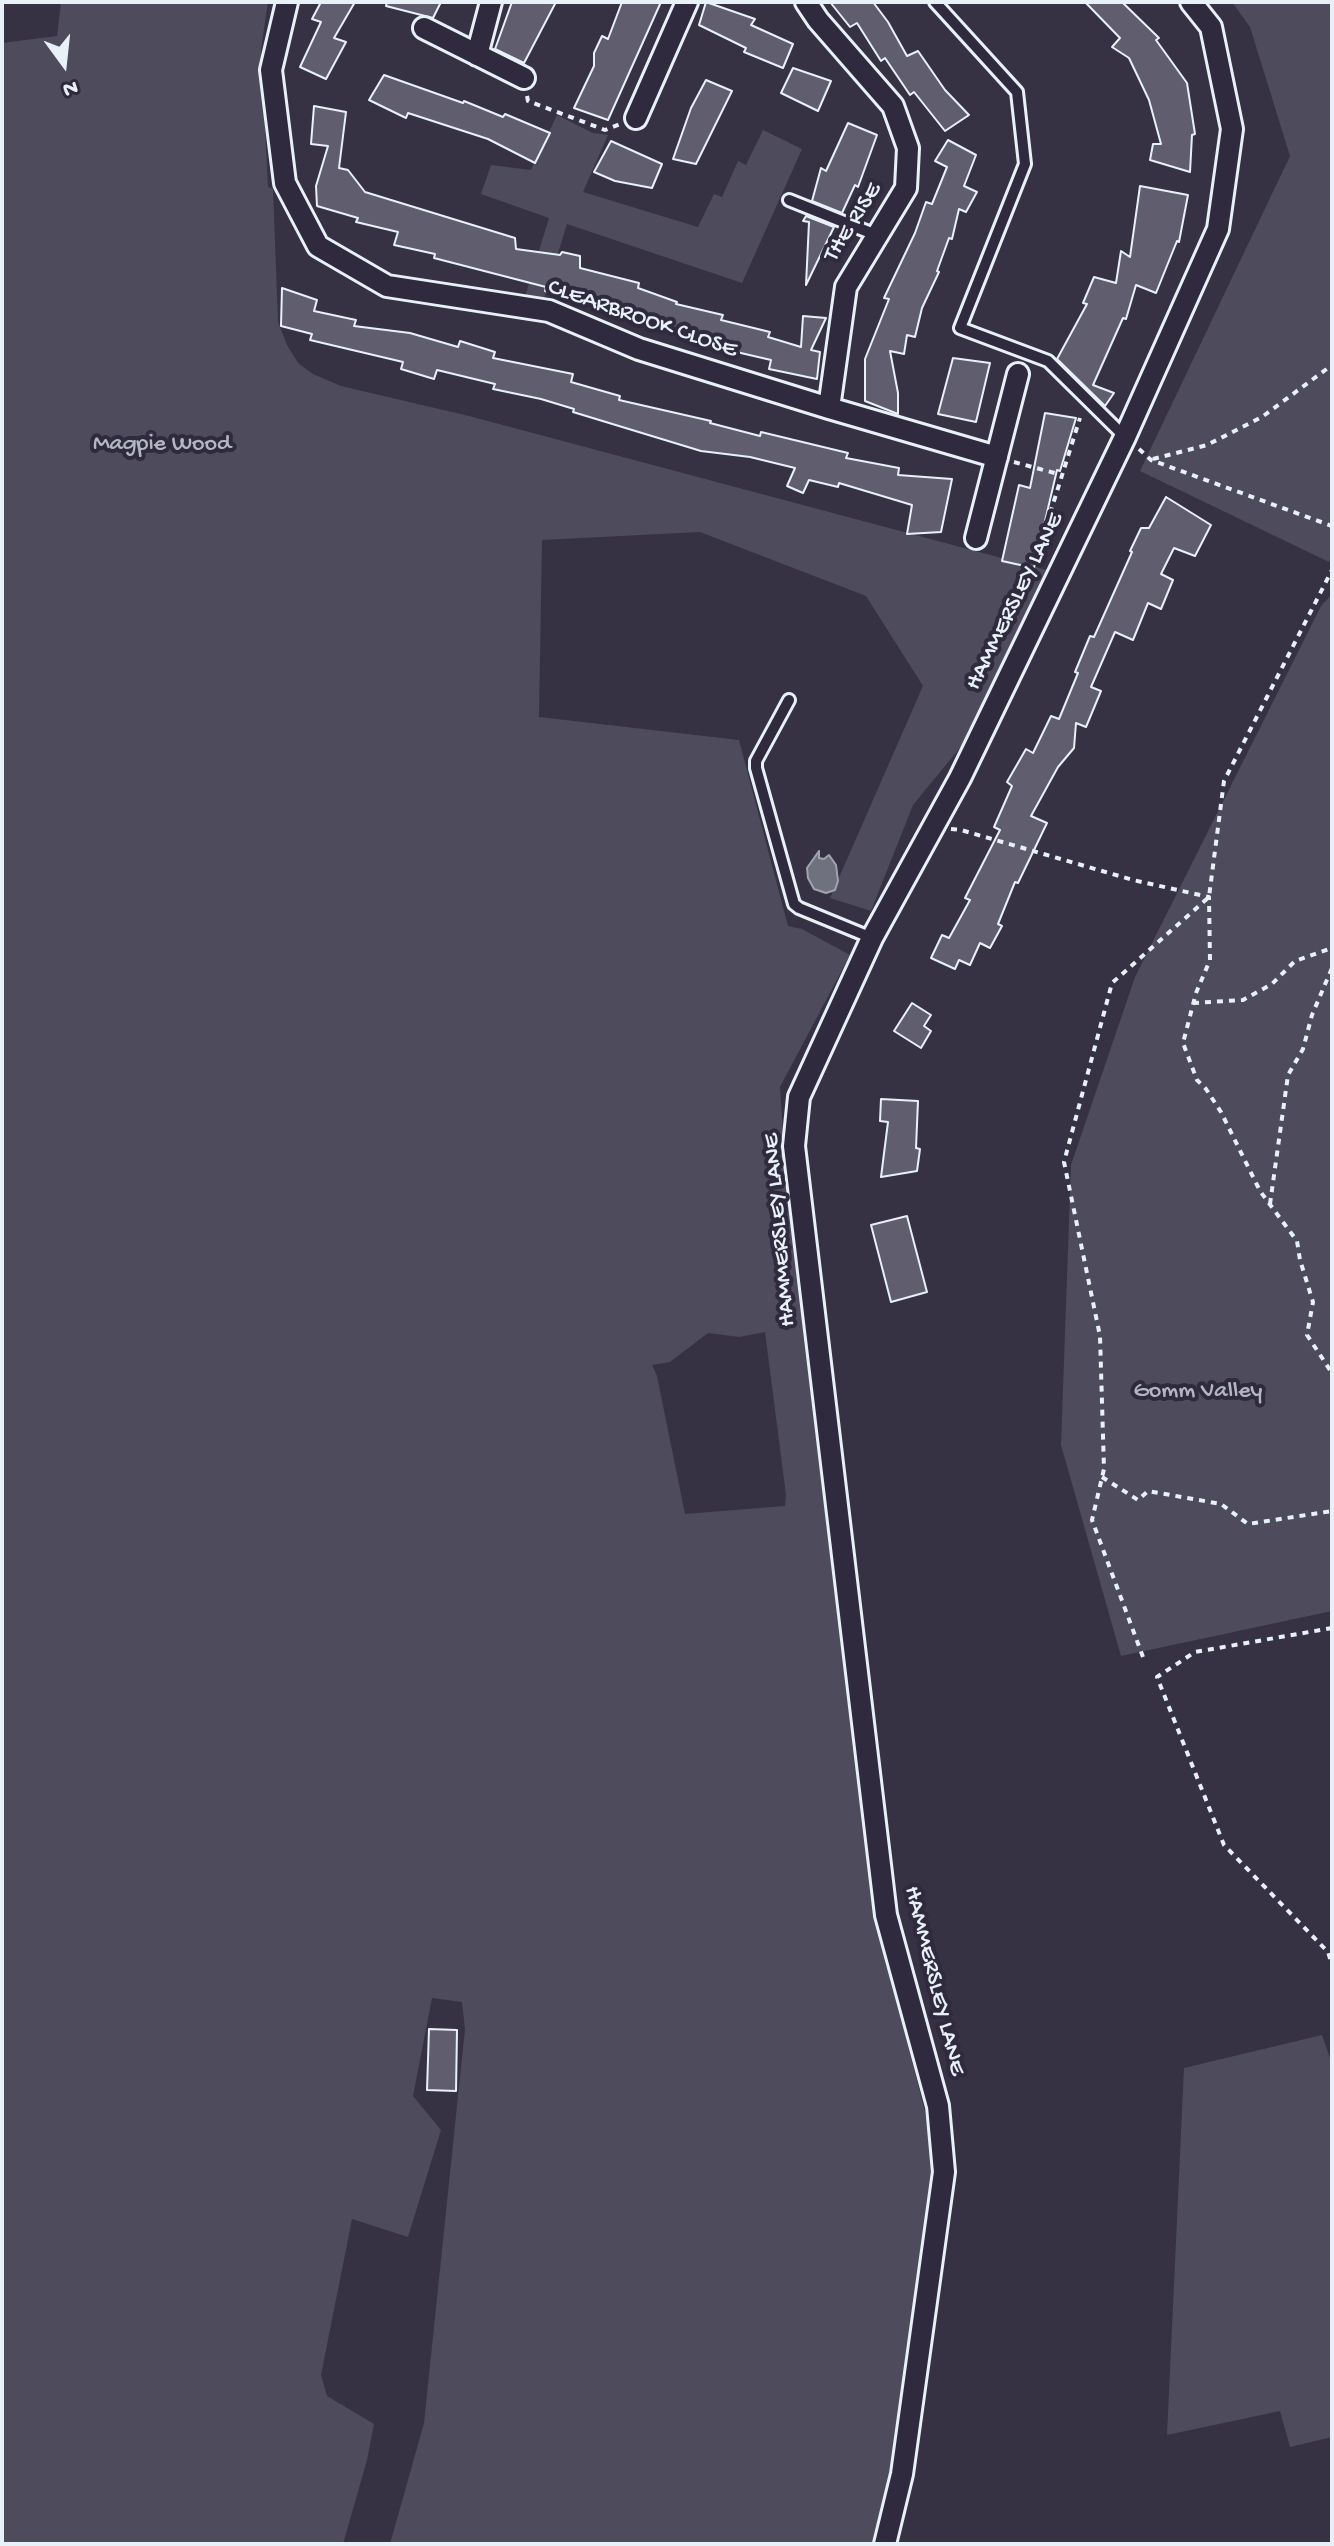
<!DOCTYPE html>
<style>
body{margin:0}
#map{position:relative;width:1334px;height:2546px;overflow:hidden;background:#363244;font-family:"Gochi Hand",sans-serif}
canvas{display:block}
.frame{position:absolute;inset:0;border:4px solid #e8f1f8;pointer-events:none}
.north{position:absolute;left:24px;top:24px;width:80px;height:80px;-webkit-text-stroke:6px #2f2a3d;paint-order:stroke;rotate:165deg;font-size:22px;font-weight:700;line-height:32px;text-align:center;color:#e8f1f8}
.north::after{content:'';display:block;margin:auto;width:28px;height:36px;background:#e8f1f8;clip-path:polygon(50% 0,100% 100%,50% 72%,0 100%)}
</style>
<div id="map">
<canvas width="1334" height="2546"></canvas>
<div class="frame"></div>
<div class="north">N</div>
</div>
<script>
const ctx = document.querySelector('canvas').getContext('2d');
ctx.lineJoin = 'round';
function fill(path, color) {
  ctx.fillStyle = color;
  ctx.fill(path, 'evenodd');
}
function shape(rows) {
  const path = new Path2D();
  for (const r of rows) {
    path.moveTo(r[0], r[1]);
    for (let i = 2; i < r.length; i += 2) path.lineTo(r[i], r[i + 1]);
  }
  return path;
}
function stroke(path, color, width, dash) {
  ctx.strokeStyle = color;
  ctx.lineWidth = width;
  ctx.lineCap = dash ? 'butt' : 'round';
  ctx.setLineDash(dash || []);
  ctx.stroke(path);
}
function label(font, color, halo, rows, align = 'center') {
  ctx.font = font + ' "Gochi Hand",sans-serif';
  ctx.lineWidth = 8;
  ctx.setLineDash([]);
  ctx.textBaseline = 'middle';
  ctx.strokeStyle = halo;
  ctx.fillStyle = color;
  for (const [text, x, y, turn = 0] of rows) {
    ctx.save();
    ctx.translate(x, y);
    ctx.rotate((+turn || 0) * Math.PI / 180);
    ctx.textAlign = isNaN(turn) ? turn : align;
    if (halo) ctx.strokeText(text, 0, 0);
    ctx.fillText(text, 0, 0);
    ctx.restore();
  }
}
const green = shape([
 [61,2,268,2,261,49,268,187,273,189,278,322,287,345,298,363,313,374,341,386,469,416,1054,572,1003,674,963,744,913,805,871,911,830,898,923,686,866,596,700,532,542,540,539,717,739,740,788,926,802,929,850,955,780,1087,784,1147,812,1405,874,1913,925,2112,933,2175,889,2480,874,2544,390,2544,424,2423,465,2029,462,2002,432,1998,413,2096,441,2130,408,2237,352,2219,321,2375,327,2396,374,2424,367,2460,343,2544,2,2544,2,43,57,36],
 [765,1332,786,1495,785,1506,685,1514,657,1376,652,1365,670,1362,708,1333,739,1337],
 [1232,2,1332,2,1332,556,1329,562,1140,471,1290,156,1250,27],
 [557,115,593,133,608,135,583,192,698,227,714,194,722,197,738,161,746,165,763,130,802,149,742,283,567,224,542,305,524,300,549,218,481,194,491,165,531,170],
 [1332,594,1332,1611,1121,1656,1061,1445,1071,1165,1135,977,1321,606],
 [1322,2035,1332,2064,1332,2437,1290,2447,1280,2411,1167,2435,1184,2068]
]);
const water = shape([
 [819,851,819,858,824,859,829,855,836,865,838,881,835,890,826,893,814,889,808,878,807,868,819,851]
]);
const building = shape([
 [321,2,355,2,334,38,346,42,326,79,300,67,321,22,312,19,321,2],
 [387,2,441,2,433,18,386,6,387,2],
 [512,2,556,2,524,63,495,49,512,2],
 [622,2,661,2,608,120,574,108,594,66,594,53,602,36,608,39,622,2],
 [706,2,755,19,751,25,793,44,783,68,744,52,746,48,699,25,706,2],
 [830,2,873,2,888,22,907,56,918,51,945,90,969,115,945,131,914,92,910,95,885,58,881,61,857,23,850,27,830,2],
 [1085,2,1122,2,1159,38,1156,40,1187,83,1195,134,1192,135,1190,172,1150,160,1153,144,1161,144,1149,100,1129,58,1112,47,1120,38,1085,2],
 [793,68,831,81,818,111,781,93,793,68],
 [384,75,463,103,464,101,503,117,505,114,550,133,535,163,488,139,408,113,406,118,369,100,384,75],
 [706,80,732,91,696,164,673,159,691,108,706,80],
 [314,106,346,112,339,168,348,170,365,192,515,238,516,249,560,255,562,252,580,256,580,268,639,283,638,288,677,302,676,304,723,315,721,320,770,332,768,337,801,347,803,316,826,318,811,350,820,352,817,379,769,369,771,360,715,347,673,331,629,320,632,313,592,305,545,291,546,287,434,258,435,254,394,245,398,232,356,222,358,218,317,206,316,186,328,146,311,144,314,106],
 [848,123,877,135,858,187,855,185,842,213,812,201,821,168,826,171,848,123],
 [948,140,976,155,964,186,977,192,966,212,959,209,952,239,949,238,937,271,939,272,922,308,915,337,907,335,904,354,890,351,898,393,898,414,865,401,865,359,889,299,884,298,915,233,926,202,932,204,947,167,935,161,948,140],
 [611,141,662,164,652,188,615,181,594,172,611,141],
 [1140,186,1188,195,1179,242,1177,241,1156,293,1136,285,1126,319,1123,318,1093,385,1114,393,1105,406,1057,359,1087,304,1083,303,1094,277,1116,283,1121,251,1130,257,1140,186],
 [806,216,834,227,806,285,809,222,803,221,806,216],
 [282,288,317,300,314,311,356,320,354,326,410,333,458,347,460,341,495,352,493,358,573,374,571,382,620,396,619,400,711,421,710,423,760,436,761,432,848,453,846,458,899,468,898,475,952,479,941,532,907,534,912,505,839,483,838,487,809,480,803,493,787,486,795,468,750,457,701,451,573,412,574,409,541,399,493,389,495,384,437,370,434,379,401,369,403,362,310,340,312,334,281,326,282,288],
 [953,358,990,363,976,422,938,414,953,358],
 [1045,413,1076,418,1060,471,1057,470,1034,568,1002,561,1019,485,1030,488,1045,413],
 [1166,497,1211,525,1195,556,1174,548,1161,574,1173,580,1161,609,1148,603,1133,640,1115,632,1091,687,1101,691,1086,727,1076,723,1074,748,1058,767,1031,816,1047,823,1018,883,1015,882,998,924,1002,926,990,948,980,943,970,965,959,960,955,969,931,958,942,935,949,938,970,900,965,898,1000,830,994,827,1012,786,1007,782,1026,749,1033,753,1051,716,1059,719,1078,673,1075,672,1090,636,1094,637,1132,552,1130,551,1141,528,1149,528,1166,497],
 [912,1003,931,1015,924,1026,931,1031,921,1048,894,1031,912,1003],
 [881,1099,918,1101,916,1148,920,1149,917,1171,881,1177,888,1122,880,1121,881,1099],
 [907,1216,927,1292,891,1302,871,1225,907,1216],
 [429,2029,457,2030,456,2091,427,2090,429,2029]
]);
const path = shape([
 [527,96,528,101,605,130,620,124],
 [1139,449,1151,460,1332,526],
 [1153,459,1207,445,1262,417,1332,365],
 [1014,462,1062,475],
 [1043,536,1080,418],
 [951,829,961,830,1133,880,1209,897,1210,960,1196,993,1183,1043,1197,1080,1206,1089,1221,1112,1260,1191,1297,1241,1300,1260,1313,1302,1307,1335,1332,1373],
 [1193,1003,1243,1000,1272,984,1295,961,1332,948],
 [1270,1204,1288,1075,1303,1049,1312,1015,1332,968],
 [1102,1477,1138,1500,1148,1491,1221,1504,1248,1524,1332,1511],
 [1332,1628,1195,1652,1157,1677,1224,1845,1328,1952,1332,1965],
 [1143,1657,1092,1520,1104,1469,1100,1336,1064,1162,1112,983,1209,897,1224,781,1332,570]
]);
const lane = shape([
 [935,2,1017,92,1025,164,960,328,1048,361,1125,437],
 [789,200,876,235],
 [789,700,756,761,756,768,794,904,799,908,872,938]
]);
const street = shape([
 [287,2,271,70,285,183,318,246,387,286,549,311,639,349,829,408,997,457],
 [806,2,818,20,893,106,908,148,906,188,846,287,829,408],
 [424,28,524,78],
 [477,55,491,2],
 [636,118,687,2],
 [976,538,1018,374],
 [885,2544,902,2474,944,2172,938,2106,886,1915,794,1146,799,1097,872,938,960,778,1125,437,1218,229,1232,129,1211,27,1191,2]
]);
const streetNames = [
 ["THE RISE",854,223,-58],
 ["CLEARBROOK CLOSE",642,320,19],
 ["HAMMERSLEY LANE",1016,602,-64],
 ["HAMMERSLEY LANE",781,1230,-95],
 ["HAMMERSLEY LANE",933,1981,76]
];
const parkNames = [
 ["Magpie Wood",162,445],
 ["Gomm Valley",1198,1392]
];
fill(green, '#4d4b5c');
fill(water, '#70717f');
stroke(water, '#a0a4af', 2);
fill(building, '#605e6e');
stroke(building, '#e8f1f8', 2);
stroke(lane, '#e8f1f8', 16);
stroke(street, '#e8f1f8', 26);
stroke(path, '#e8f1f8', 4, [6, 6]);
stroke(lane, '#2f2a3d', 10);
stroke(street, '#2f2a3d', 20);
label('24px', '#e8f1f8', '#2f2a3d', streetNames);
label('24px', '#b2b7c1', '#2f2a3d', parkNames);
</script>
